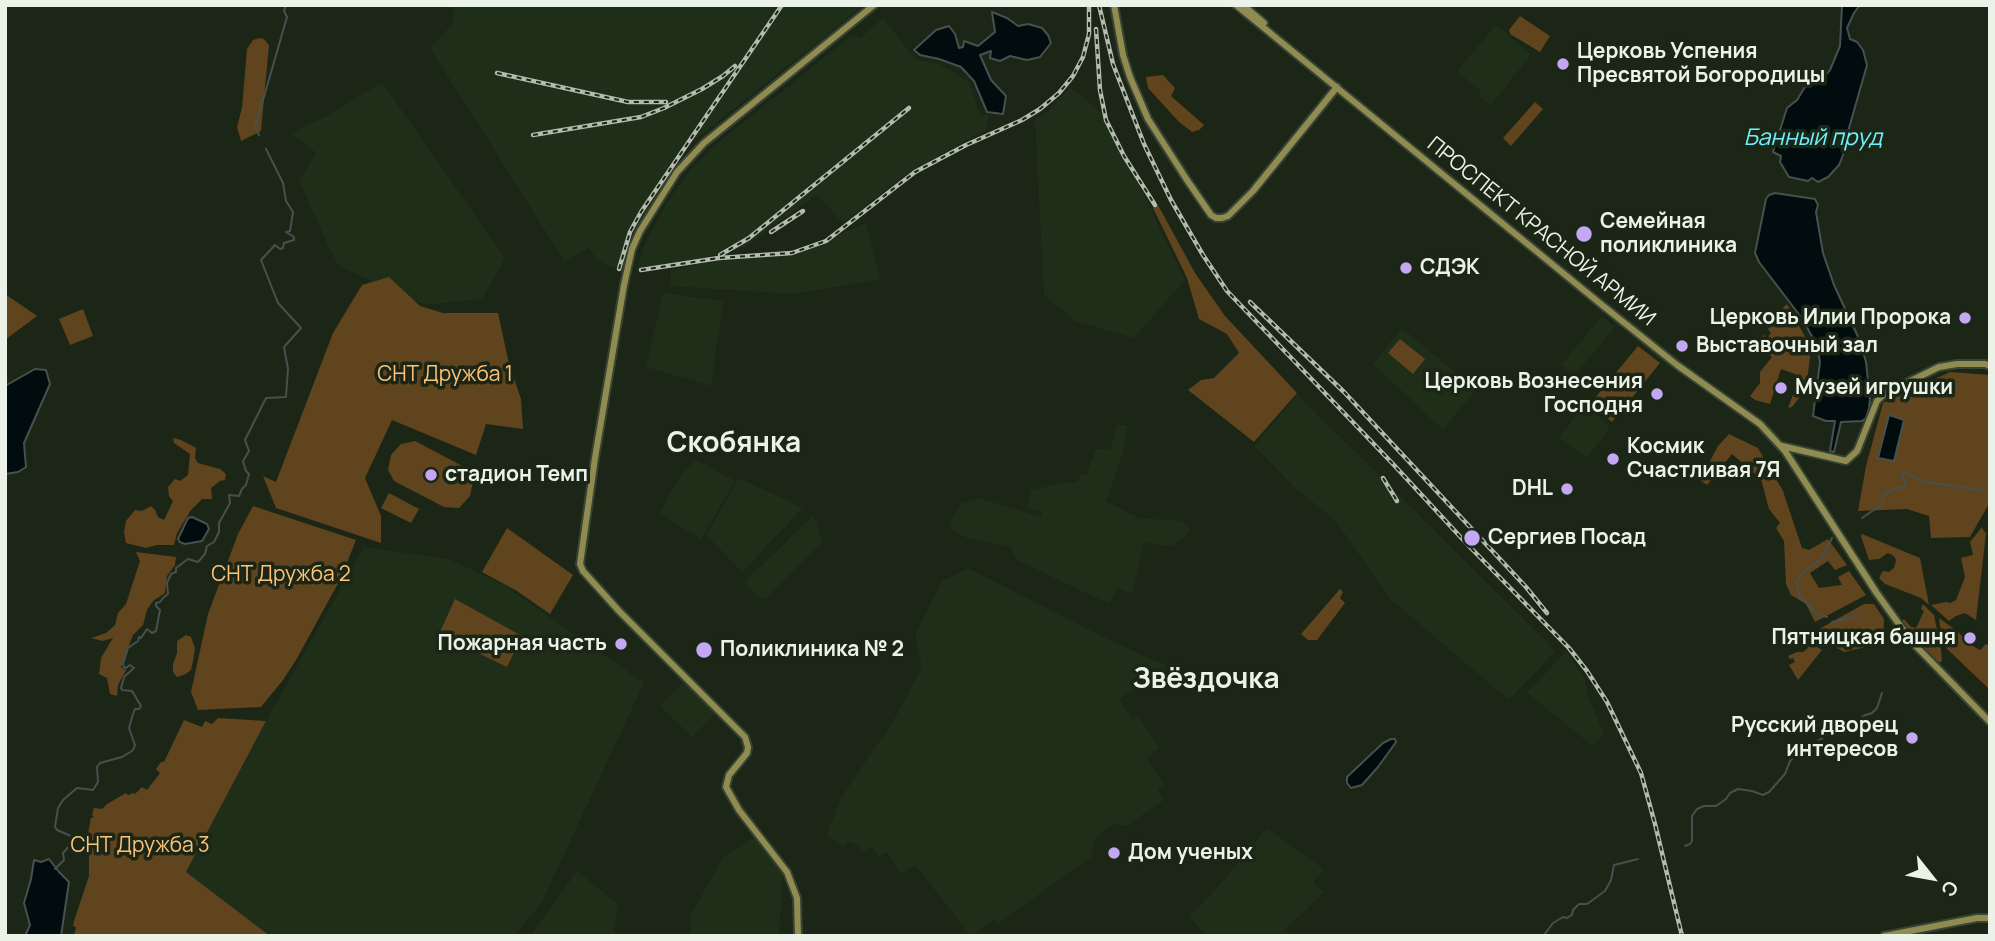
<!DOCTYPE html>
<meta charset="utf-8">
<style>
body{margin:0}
#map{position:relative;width:1995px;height:941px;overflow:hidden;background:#1b2616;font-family:Manrope,sans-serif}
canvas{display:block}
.frame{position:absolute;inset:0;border:7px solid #ebf3e8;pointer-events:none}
.north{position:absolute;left:1897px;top:843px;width:70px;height:70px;-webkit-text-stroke:5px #1b2616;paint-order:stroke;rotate:121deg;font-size:19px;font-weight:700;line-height:28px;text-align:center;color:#ebf3e8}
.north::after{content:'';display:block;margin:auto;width:24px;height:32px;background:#ebf3e8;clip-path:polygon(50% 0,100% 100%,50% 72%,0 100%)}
</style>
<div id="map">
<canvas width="1995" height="941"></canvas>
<div class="frame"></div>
<div class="north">С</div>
</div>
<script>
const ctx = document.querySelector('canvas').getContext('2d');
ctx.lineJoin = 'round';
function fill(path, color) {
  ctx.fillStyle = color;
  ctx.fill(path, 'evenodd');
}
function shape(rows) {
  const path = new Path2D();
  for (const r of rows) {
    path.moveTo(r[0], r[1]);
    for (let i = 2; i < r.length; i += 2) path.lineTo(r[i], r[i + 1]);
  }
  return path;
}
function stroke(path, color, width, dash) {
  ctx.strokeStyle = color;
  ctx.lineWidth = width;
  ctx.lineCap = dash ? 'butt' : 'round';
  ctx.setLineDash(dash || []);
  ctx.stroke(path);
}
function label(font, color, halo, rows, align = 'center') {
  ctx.font = font + ' Manrope,sans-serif';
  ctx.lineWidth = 7;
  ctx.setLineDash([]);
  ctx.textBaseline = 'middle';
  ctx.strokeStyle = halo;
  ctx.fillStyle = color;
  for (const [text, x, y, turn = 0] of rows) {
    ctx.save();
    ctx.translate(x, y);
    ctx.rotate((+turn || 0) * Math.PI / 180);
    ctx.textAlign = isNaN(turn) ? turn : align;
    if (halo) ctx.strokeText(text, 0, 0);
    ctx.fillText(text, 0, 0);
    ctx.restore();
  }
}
const built = shape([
 [454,5,864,5,689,145,630,238,621,270,598,261,589,248,565,262,430,48,454,22],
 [883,18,916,60,940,64,969,82,980,115,989,115,986,130,908,173,843,223,817,195,744,247,688,263,636,271,643,248,666,204,692,168,714,146,852,35,860,38],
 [1496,24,1531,55,1490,106,1479,96,1481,91,1457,72],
 [382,82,505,258,482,299,424,305,339,266,330,250,299,181,316,153,291,133,327,116],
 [1070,87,1103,114,1115,135,1185,280,1134,338,1075,321,1044,295,1035,119,1047,112],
 [866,223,880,279,794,294,670,286,671,270,716,261,793,255],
 [663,293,723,301,711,386,646,367],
 [1602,316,1615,327,1574,376,1561,365],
 [1402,328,1476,390,1443,430,1373,364],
 [1297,394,1556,651,1509,700,1390,599,1335,520,1294,487,1254,446],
 [1585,405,1610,427,1587,458,1558,438],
 [1117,425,1128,425,1123,453,1106,501,1139,518,1182,521,1191,530,1173,546,1159,545,1144,542,1132,594,1117,588,1109,604,1017,560,1010,547,967,538,955,532,950,522,961,503,979,498,1041,517,1042,512,1026,508,1032,490,1060,483,1077,483,1080,475,1087,474,1096,449,1110,450],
 [697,460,735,481,701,539,659,513,684,470],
 [739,478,803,508,742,572,706,535],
 [814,515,822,542,766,598,760,599,744,582],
 [364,547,449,559,504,585,644,683,542,902,514,936,270,936,186,872,266,721],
 [968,568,1100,635,1159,663,1160,662,1166,665,1164,672,1119,699,1133,720,1138,717,1160,748,1146,758,1165,785,1158,790,1164,800,1126,826,1113,824,1094,840,1091,857,998,924,994,920,971,936,915,865,901,874,887,852,878,857,872,847,864,851,850,841,843,847,827,836,839,801,875,747,886,734,922,668,915,634,942,581],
 [1566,651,1585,679,1587,693,1604,734,1593,746,1527,693],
 [684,681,716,713,692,737,660,706],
 [1267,828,1324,869,1313,883,1324,892,1279,936,1274,934,1272,936,1208,936,1189,917,1222,882],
 [756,836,783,873,779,936,691,936,691,915,723,857],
 [577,871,618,904,613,936,530,936]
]);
const green = shape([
 [1520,16,1550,36,1540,52,1510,34,1509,30],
 [260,38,264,39,269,45,261,131,241,141,237,127,242,108,247,49,253,40],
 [1163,75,1175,88,1171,96,1204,125,1199,130,1192,132,1179,122,1148,88,1146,77],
 [1535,102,1543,109,1511,146,1503,138],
 [1158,205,1195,273,1225,316,1297,393,1254,442,1188,390,1201,380,1214,378,1239,353,1227,334,1199,319,1187,278,1153,208],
 [389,277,420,306,443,313,498,313,509,364,521,399,523,429,486,424,476,455,392,420,365,478,381,516,381,543,276,508,263,476,276,482,333,333,362,285],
 [5,294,37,316,5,340],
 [1787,304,1808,342,1810,357,1806,389,1792,407,1788,408,1798,381,1793,379,1795,374,1781,369,1770,404,1755,400,1750,396,1760,383,1760,372,1772,357,1755,343,1763,335,1767,338,1771,333,1768,329,1775,321,1772,318],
 [83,309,93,336,70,345,59,319],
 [1400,339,1425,359,1413,374,1388,353],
 [1638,346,1660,363,1630,400,1633,397,1637,400,1633,405,1628,402,1612,422,1590,404],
 [1950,372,1990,375,1990,502,1970,537,1931,538,1929,516,1907,509,1858,511,1866,466,1883,403],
 [1729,434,1758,448,1783,491,1802,548,1809,550,1828,539,1847,565,1835,570,1828,561,1810,573,1819,588,1842,585,1838,577,1849,571,1866,595,1815,622,1806,604,1791,595,1786,584,1784,541,1776,528,1780,523,1769,509,1761,479,1732,454,1707,485,1700,480,1718,446],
 [173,438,181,440,196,448,195,458,198,463,220,469,226,474,225,480,220,481,211,488,212,499,202,499,191,510,177,533,174,545,157,545,146,548,126,543,124,532,126,521,135,510,142,511,151,506,155,510,158,517,164,520,173,501,169,496,168,487,175,479,180,481,188,475,190,454,174,443],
 [415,441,468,469,473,482,470,496,459,508,444,507,394,481,388,470,391,455,401,444],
 [389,493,419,509,411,523,381,508],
 [253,506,356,540,341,578,296,660,283,680,261,707,198,710,191,692,208,614,238,534],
 [1982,527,1983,530,1986,533,1976,620,1965,613,1956,616,1949,621,1931,605,1946,602,1950,603,1956,600,1965,577,1961,558,1973,555,1970,542],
 [507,528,573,575,550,614,517,591,482,572],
 [1862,534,1920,558,1929,605,1921,598,1885,584,1879,578,1883,571,1889,572,1894,568,1896,560,1894,556,1888,553,1879,559,1869,560,1861,536],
 [136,552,176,557,175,565,167,576,165,593,153,601,147,610,143,625,133,635,121,667,126,670,118,685,117,696,110,694,107,678,99,674,101,658,113,638,103,641,91,638,106,633,115,625,118,613,126,604,140,561],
 [1340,589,1343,592,1340,598,1345,603,1317,640,1308,640,1301,634],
 [455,599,522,636,507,667,439,634],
 [1864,604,1874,604,1884,619,1883,643,1844,652,1812,633],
 [1923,604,1934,615,1941,649,1942,661,1939,663,1914,638,1902,621,1904,619,1911,627,1916,628,1924,611,1921,609],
 [1939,618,1957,631,1962,636,1964,641,1980,650,1986,644,1990,646,1988,688,1943,645],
 [186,635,191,637,195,648,193,661,191,670,186,674,177,677,173,672,173,664,177,653,177,641],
 [1806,640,1822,650,1798,680,1789,665,1795,662,1793,658,1790,659,1788,656,1797,652,1803,652,1808,648,1808,643],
 [218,718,266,721,186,872,270,936,74,936,76,927,73,926,74,921,89,876,89,855,86,844,91,818,94,817,92,815,94,808,102,809,107,804,126,793,128,795,133,793,135,794,142,787,147,790,160,773,156,769,161,762,164,762,184,720,202,727,205,721,212,724]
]);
const water = shape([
 [1842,5,1860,5,1854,13,1847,28,1850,39,1857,42,1863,50,1867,65,1847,135,1849,140,1839,165,1828,177,1818,182,1812,178,1808,181,1789,177,1780,162,1781,156,1773,152,1787,108,1797,100,1808,82,1823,79,1830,70,1840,46,1842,5],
 [992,12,1007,18,1018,26,1028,24,1042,28,1048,35,1051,43,1040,57,1027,60,1010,56,1000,61,990,58,991,51,980,55,991,80,1006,96,1003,114,987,112,974,81,961,67,939,59,920,55,914,50,936,30,949,26,955,34,959,48,963,47,964,41,978,46,995,32,992,12],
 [1775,193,1815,199,1818,205,1816,212,1823,253,1834,285,1859,339,1866,362,1870,399,1869,408,1866,418,1862,421,1841,422,1834,452,1830,451,1835,421,1826,421,1813,416,1820,362,1817,345,1801,317,1759,262,1755,253,1766,199,1769,195,1775,193],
 [35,369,46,370,50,384,24,443,26,467,18,472,5,474,5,386,35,369],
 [1889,415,1904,420,1894,461,1878,458,1889,415],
 [192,517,207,524,209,529,202,541,185,544,180,542,178,539,188,518,192,517],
 [1391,739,1395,739,1396,742,1378,767,1362,785,1351,788,1347,783,1347,777,1383,743,1391,739],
 [49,859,59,872,69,882,61,936,25,936,30,925,24,903,31,879,34,860,41,862,49,859]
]);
const stream = shape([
 [259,135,255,128,287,17,284,11,286,5],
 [1862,518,1881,505,1885,494,1897,488,1902,488,1906,484,1902,475,1904,473,1925,482,1990,491],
 [1827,617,1815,613,1805,601,1799,596,1797,581,1805,571,1822,558,1832,538],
 [1832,622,1858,616],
 [1685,846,1690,844,1692,841,1692,816,1697,809,1704,806,1716,806,1726,799,1730,793,1738,789,1752,791,1763,795,1769,792,1785,774,1790,761,1797,754,1835,730,1846,728,1857,722,1863,716,1872,713,1877,708,1882,693],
 [55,869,64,860,63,853,71,844,71,836,57,830,55,827,58,808,63,800,77,788,93,790,98,782,97,767,100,763,122,757,132,751,134,748,135,745,129,728,133,714,135,709,139,709,141,706,132,691,122,690,121,688,124,677,134,668,130,665,126,668,124,667,123,664,128,648,138,641,139,637,141,638,147,629,152,633,156,631,160,610,156,606,156,603,160,602,164,597,168,594,167,583,171,574,176,572,176,568,188,559,198,562,205,554,207,546,214,542,219,532,219,523,230,503,229,495,239,496,242,489,246,485,249,474,246,471,243,461,249,451,245,440,266,398,286,397,288,369,284,347,301,328,278,303,261,260,275,245,280,249,283,248,284,243,294,240,294,237,286,232,290,231,293,212,286,201,283,183,266,149],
 [1541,936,1544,935,1553,923,1563,917,1567,918,1572,915,1573,910,1579,904,1587,904,1605,891,1611,880,1614,865,1638,859]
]);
const secondary = shape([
 [1114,5,1123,55,1130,77,1148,119,1187,180,1211,215,1216,218,1222,218,1228,216,1253,191,1337,87],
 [1236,5,1602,305,1677,365,1760,424,1785,451,1876,592,1911,641,1990,722],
 [1243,5,1264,23],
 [1782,446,1846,461,1857,451,1877,401,1884,394,1939,367,1957,364,1985,364,1990,366],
 [798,936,797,898,787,872,739,810,726,787,729,775,747,753,748,747,745,737,619,611,583,571,580,564,595,458,624,285,632,249,640,231,677,172,704,143,874,5],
 [1884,936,1977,918,1990,918]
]);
const rail = shape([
 [1099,5,1113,64,1144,144,1171,200,1203,255,1227,291,1393,464,1467,544,1569,648,1587,671,1607,702,1641,773,1655,824,1682,936],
 [1096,29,1100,90,1106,120,1124,156,1155,205],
 [497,73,628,102,666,102],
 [533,135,641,117,664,108,702,89,723,76,735,66],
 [771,232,803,211],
 [720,255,749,238,909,108],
 [619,269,630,232,641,212,782,5],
 [641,270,719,258,792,253,826,241,915,172,966,145,1022,120,1040,109,1059,93,1073,76,1083,57,1089,34,1089,5],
 [1250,302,1344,392,1526,587,1547,613],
 [1383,478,1397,501]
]);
const markers = [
 [1563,64,7,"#c3a7f2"],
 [1584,234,9,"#c3a7f2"],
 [1406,268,7,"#c3a7f2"],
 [1965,318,7,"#c3a7f2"],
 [1682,346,7,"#c3a7f2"],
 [1781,388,7,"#c3a7f2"],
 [1657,394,7,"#c3a7f2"],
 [1613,459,7,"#c3a7f2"],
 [431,475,7,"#c3a7f2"],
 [1567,489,7,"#c3a7f2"],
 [1472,538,9,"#c3a7f2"],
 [1970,638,7,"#c3a7f2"],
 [621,644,7,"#c3a7f2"],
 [704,650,9,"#c3a7f2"],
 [1912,738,7,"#c3a7f2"],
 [1114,853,7,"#c3a7f2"]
];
const poiNames = [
 ["Церковь Успения",1577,52],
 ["Пресвятой Богородицы",1577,76],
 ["Семейная",1600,222],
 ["поликлиника",1600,246],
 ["СДЭК",1420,268],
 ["Церковь Илии Пророка",1951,318,"right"],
 ["Выставочный зал",1696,346],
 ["Церковь Вознесения",1643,382,"right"],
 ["Господня",1643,406,"right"],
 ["Музей игрушки",1795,388],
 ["Космик",1627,447],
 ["Счастливая 7Я",1627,471],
 ["стадион Темп",445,475],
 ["DHL",1553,489,"right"],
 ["Сергиев Посад",1488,538],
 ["Пятницкая башня",1956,638,"right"],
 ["Пожарная часть",607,644,"right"],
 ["Поликлиника № 2",720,650],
 ["Русский дворец",1898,726,"right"],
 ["интересов",1898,750,"right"],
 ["Дом ученых",1128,853]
];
const streetNames = [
 ["ПРОСПЕКТ КРАСНОЙ АРМИИ",1541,232,39]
];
const parkNames = [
 ["СНТ Дружба 1",445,375],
 ["СНТ Дружба 2",281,575],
 ["СНТ Дружба 3",140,846]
];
const waterNames = [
 ["Банный пруд",1813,139]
];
const districtNames = [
 ["Скобянка",734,444],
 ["Звёздочка",1206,680]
];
fill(built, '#1e2e18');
fill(green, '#60441d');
fill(water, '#000c0d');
stroke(water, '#46514f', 2);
stroke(stream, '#46514f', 2);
stroke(secondary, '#384333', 10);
stroke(secondary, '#8f8b51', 6);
stroke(rail, '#b3bbaf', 4.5);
stroke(rail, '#1b2616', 2, [5]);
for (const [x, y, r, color] of markers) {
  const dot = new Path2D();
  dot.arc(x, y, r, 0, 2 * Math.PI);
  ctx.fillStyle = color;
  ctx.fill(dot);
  stroke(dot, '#1b2616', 2.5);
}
label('bold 21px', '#ebf3e8', '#1b2616', poiNames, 'left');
label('21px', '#ebf3e8', '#1b2616', streetNames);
label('21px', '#fec376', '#1b2616', parkNames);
label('italic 23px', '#6df1fc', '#1b2616', waterNames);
label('bold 28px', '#ebf3e8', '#1b2616', districtNames);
</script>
